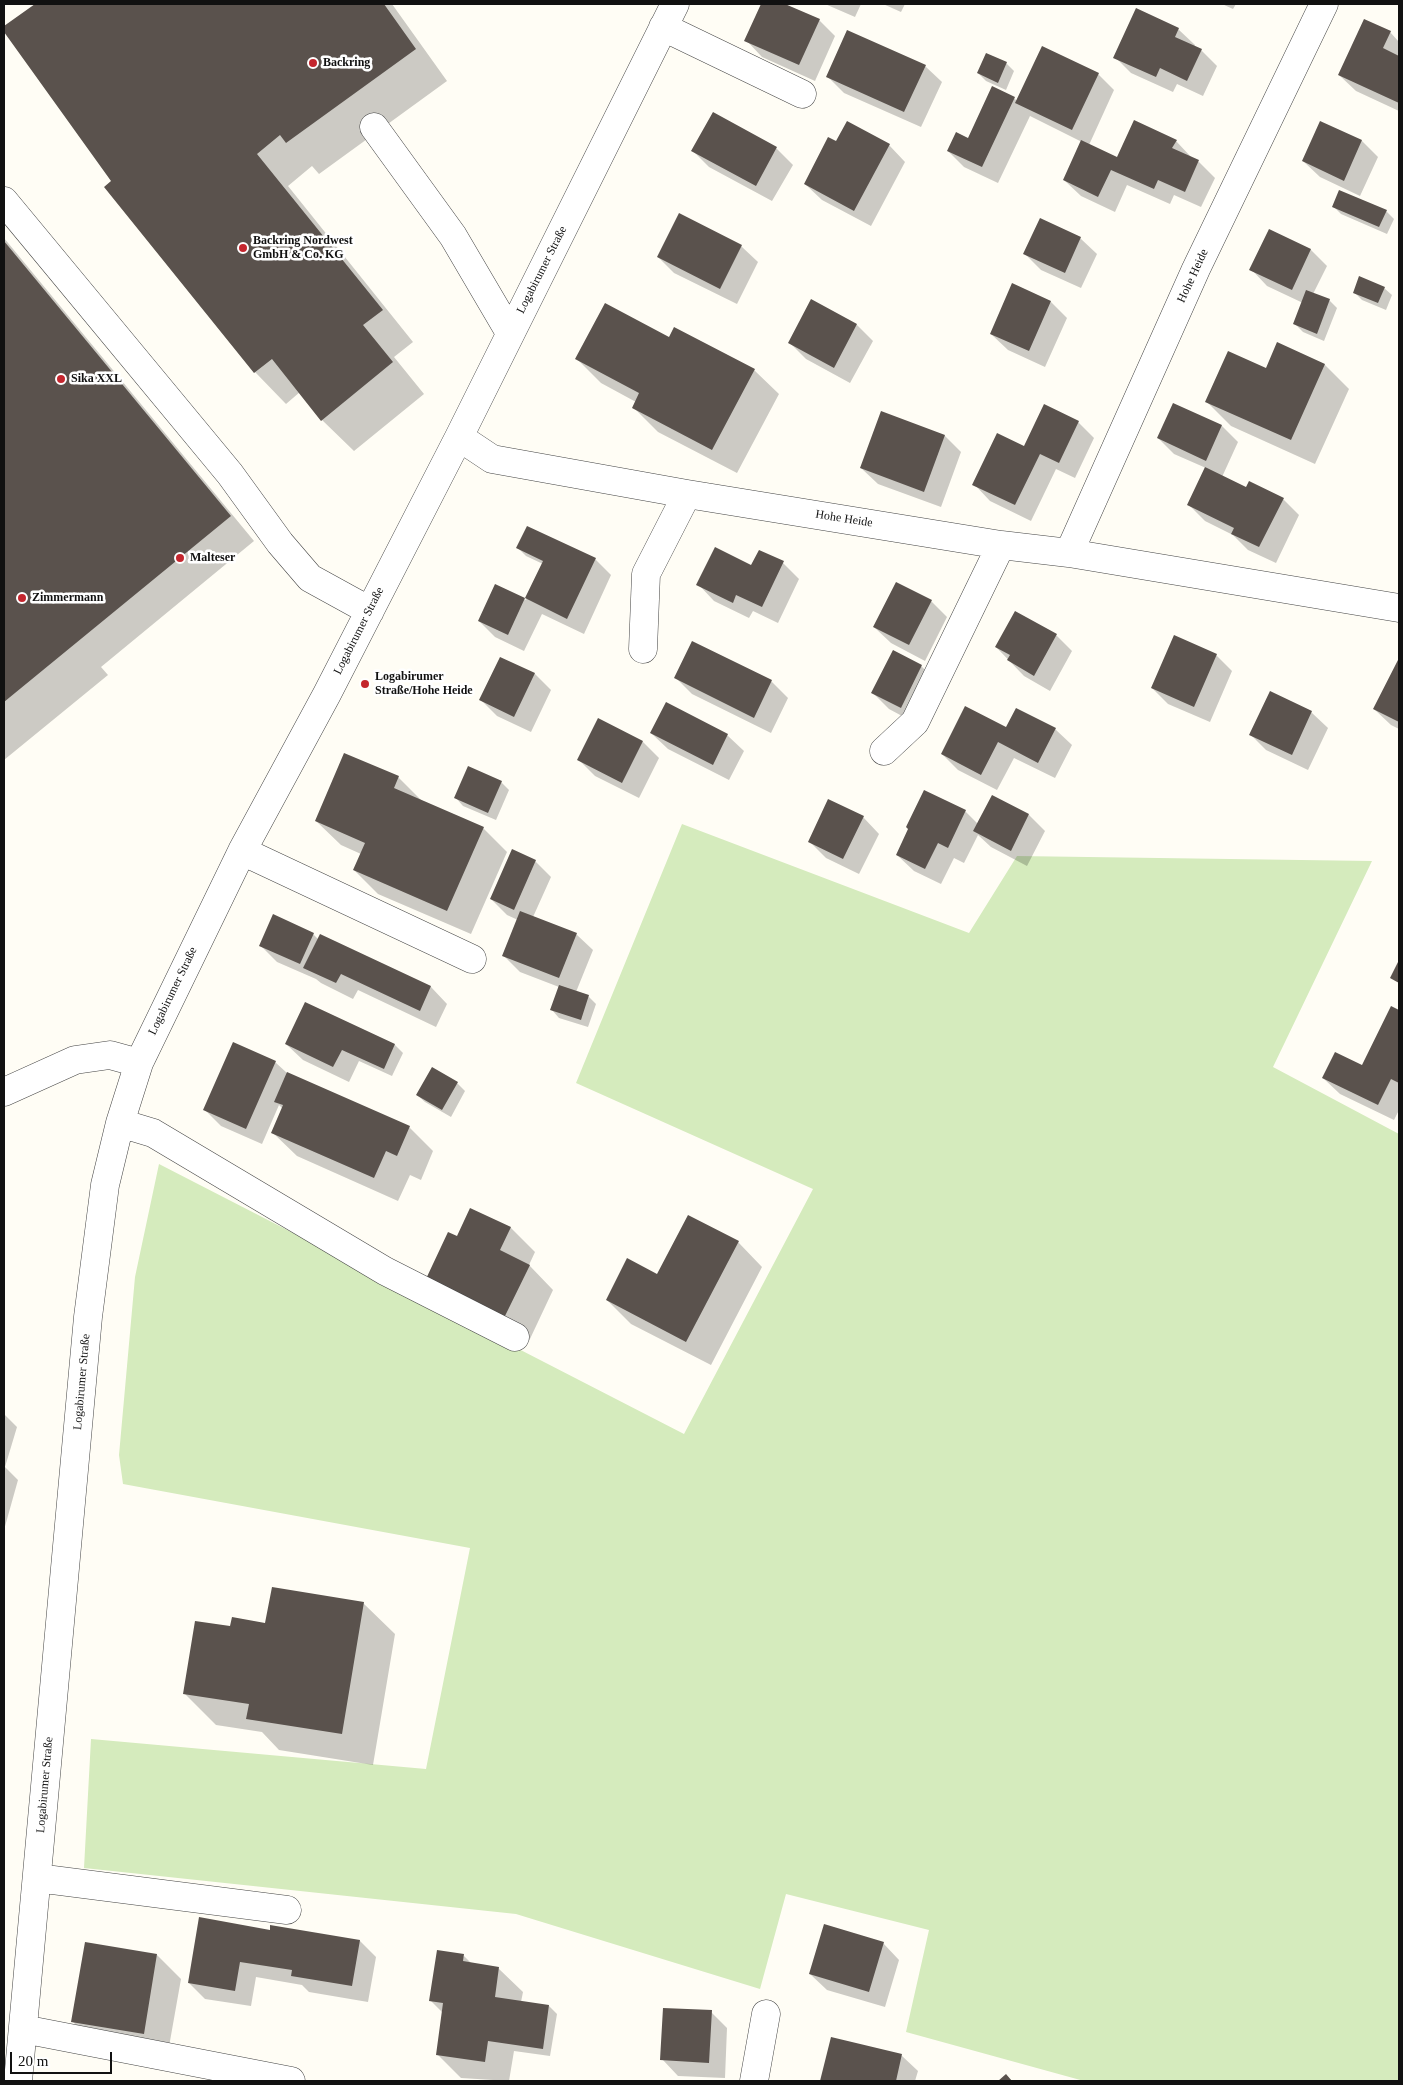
<!DOCTYPE html>
<meta charset="utf-8">
<style>
body{margin:0}
#map{position:relative;width:1403px;height:2085px;overflow:hidden;background:#fffdf5;font-family:"Times New Roman",serif}
canvas{display:block}
.frame{position:absolute;inset:0;border:5px solid #111;pointer-events:none}
.scale{position:absolute;left:10px;top:2052px;width:102px;height:22px;box-sizing:border-box;border:2px solid #111;border-top:0;padding-left:6px;font-size:15px;line-height:18px;white-space:nowrap;color:#111;-webkit-text-stroke:4px #fff;paint-order:stroke}
</style>
<div id="map">
<canvas width="1403" height="2085"></canvas>
<div class="frame"></div>
<div class="scale">20 m</div>
</div>
<script>
const ctx = document.querySelector('canvas').getContext('2d');
ctx.lineJoin = 'round';
function fill(path, color) {
  ctx.fillStyle = color;
  ctx.fill(path, 'evenodd');
}
function shape(rows) {
  const path = new Path2D();
  for (const r of rows) {
    path.moveTo(r[0], r[1]);
    for (let i = 2; i < r.length; i += 2) path.lineTo(r[i], r[i + 1]);
  }
  return path;
}
function stroke(path, color, width, dash) {
  ctx.strokeStyle = color;
  ctx.lineWidth = width;
  ctx.lineCap = dash ? 'butt' : 'round';
  ctx.setLineDash(dash || []);
  ctx.stroke(path);
}
function label(font, color, halo, rows, align = 'center') {
  ctx.font = font + ' "Times New Roman",serif';
  ctx.lineWidth = 5;
  ctx.setLineDash([]);
  ctx.textBaseline = 'middle';
  ctx.strokeStyle = halo;
  ctx.fillStyle = color;
  for (const [text, x, y, turn = 0] of rows) {
    ctx.save();
    ctx.translate(x, y);
    ctx.rotate((+turn || 0) * Math.PI / 180);
    ctx.textAlign = isNaN(turn) ? turn : align;
    if (halo) ctx.strokeText(text, 0, 0);
    ctx.fillText(text, 0, 0);
    ctx.restore();
  }
}
const green = shape([
 [682,824,969,933,1017,856,1372,861,1273,1067,1399,1134,1399,2081,1084,2081,906,2032,929,1930,786,1894,760,1989,516,1914,84,1868,91,1739,426,1769,470,1548,123,1484,119,1455,135,1277,159,1164,684,1434,813,1189,576,1083]
]);
const shadow = shape([
 [38,4,392,4,447,81,319,174,312,166,288,186,413,342,394,357,424,394,354,451,322,420,300,392,286,404,255,372,4,30],
 [762,4,782,4,819,20,835,36,815,81,762,57,746,40],
 [825,4,861,4,855,17],
 [883,4,905,4,901,12],
 [1222,4,1236,4,1233,9],
 [1178,29,1195,45,1194,47,1201,50,1217,66,1203,96,1177,84,1173,92,1131,73,1115,57],
 [1390,32,1399,42,1399,111,1356,91,1339,75],
 [1006,63,1014,71,1006,90,986,81,978,73],
 [925,66,942,82,921,127,844,93,828,77],
 [1098,74,1114,90,1089,145,1118,158,1176,141,1192,158,1199,162,1215,178,1201,207,1174,195,1170,204,1127,185,1115,212,1081,196,1064,180,1082,142,1030,116,998,183,964,167,948,151,968,140,1014,98,1017,101],
 [713,113,776,148,793,165,772,201,709,167,693,151],
 [1321,123,1362,141,1378,157,1360,196,1320,177,1303,161],
 [836,143,889,145,905,162,871,226,822,200,805,184],
 [1333,206,1386,211,1394,219,1387,234,1341,214],
 [1270,230,1311,250,1327,266,1313,294,1329,300,1337,308,1324,341,1303,332,1295,324,1303,303,1267,286,1251,269],
 [4,238,254,541,101,667,108,675,4,760],
 [1080,238,1097,254,1081,288,1041,270,1025,254],
 [741,246,758,262,737,304,674,273,658,257],
 [1384,288,1392,295,1386,310,1362,300,1354,292],
 [1051,302,1067,318,1045,367,1008,350,991,334],
 [857,325,873,341,850,383,806,359,790,343],
 [670,339,754,370,779,394,737,473,658,432,633,407,636,402,601,383,577,359],
 [1277,344,1325,365,1349,389,1315,464,1231,426,1207,402,1266,369],
 [1174,404,1222,426,1238,442,1222,477,1247,489,1283,499,1299,515,1276,563,1248,550,1233,535,1205,521,1188,504,1206,468,1174,454,1158,438],
 [882,413,945,436,961,452,941,507,878,484,861,468],
 [1078,422,1094,438,1075,478,1056,469,1031,521,990,501,974,484],
 [518,548,595,559,611,575,584,634,542,614,524,651,495,637,479,621,495,586,526,600,543,564,526,556],
 [783,563,799,579,778,623,753,611,749,618,714,601,698,584,752,567],
 [931,601,947,617,925,661,891,643,874,627],
 [1056,635,1072,651,1050,691,1024,676,996,647],
 [693,643,771,681,788,698,771,733,692,694,676,678],
 [1216,655,1232,671,1210,722,1168,704,1152,688],
 [501,658,535,674,551,690,531,732,497,716,481,700],
 [1399,660,1399,729,1391,725,1374,709],
 [921,666,938,682,917,724,889,709,873,693],
 [1311,712,1328,728,1308,770,1266,750,1250,734],
 [1055,729,1072,745,1055,778,1014,758,997,790,958,770,942,754],
 [651,733,727,735,744,751,729,780,668,749],
 [643,742,659,758,639,798,595,776,579,760],
 [398,777,422,801,483,828,507,852,471,934,378,894,354,870,361,854,341,845,316,821],
 [501,782,509,790,496,820,463,806,456,798],
 [965,811,978,824,1029,815,1045,831,1027,866,991,847,978,835,964,863,954,858,941,884,914,871,897,855],
 [863,817,879,834,859,874,826,858,810,842],
 [535,861,551,877,533,917,576,934,593,950,576,992,588,996,596,1004,588,1027,559,1018,552,1010,559,987,520,972,504,956,518,920,507,915,491,899],
 [313,934,318,939,320,935,431,987,447,1004,436,1027,358,990,353,999,321,983,316,979,277,962,261,946],
 [1391,1008,1399,1012,1399,1110,1394,1120,1340,1094,1323,1078,1363,1067],
 [354,1026,395,1045,403,1053,392,1076,359,1061,349,1082,303,1060,286,1044],
 [275,1062,287,1073,409,1127,433,1151,421,1180,410,1175,398,1201,297,1156,272,1132,283,1109,279,1105,262,1144,221,1126,205,1110],
 [432,1069,457,1083,465,1091,451,1117,425,1102,417,1095],
 [471,1209,511,1228,535,1252,529,1265,553,1290,529,1341,451,1305,458,1238],
 [738,1242,762,1267,711,1365,631,1324,607,1300,658,1275],
 [4,1414,17,1427,5,1467,18,1480,4,1530],
 [363,1603,395,1634,373,1765,279,1750,262,1732,216,1725,184,1693,231,1627,266,1624],
 [271,1931,360,1941,376,1957,368,2002,309,1992,302,1985,256,1977,251,2006,205,1999,189,1983],
 [883,1943,899,1960,885,2007,827,1990,810,1974],
 [157,1955,181,1979,167,2058,97,2046,73,2022],
 [464,1956,472,1964,498,1968,523,1992,521,2002,549,2006,557,2014,550,2056,514,2051,509,2081,461,2078,437,2054,443,2013,431,2001],
 [711,2012,727,2028,725,2078,678,2076,662,2059],
 [831,2039,901,2055,918,2071,915,2081,821,2081]
]);
const building = shape([
 [35,4,384,4,416,49,286,143,280,135,257,154,383,310,363,325,393,362,321,421,272,359,254,373,104,187,111,181,4,32,4,26],
 [761,4,785,4,820,19,799,65,744,41],
 [1136,8,1179,28,1175,37,1202,49,1187,81,1160,68,1156,77,1113,58],
 [1364,19,1391,31,1383,48,1399,56,1399,103,1338,75],
 [847,30,926,65,904,112,826,77],
 [1042,46,1099,73,1072,130,1015,103],
 [986,53,1007,62,998,83,977,73],
 [992,86,1015,97,982,167,947,151,956,132,968,138],
 [713,112,777,147,756,186,691,151],
 [1134,120,1177,140,1172,148,1199,160,1185,192,1158,180,1154,189,1111,170,1098,197,1063,180,1081,140,1117,157],
 [847,121,890,144,854,211,804,184,828,137,836,141],
 [1320,121,1362,140,1344,181,1302,161],
 [1339,190,1387,210,1379,227,1332,207],
 [679,213,742,245,720,289,657,257],
 [1040,218,1081,237,1065,273,1023,254],
 [1269,229,1311,249,1292,290,1249,270],
 [4,241,231,516,4,702],
 [1359,276,1385,287,1378,303,1353,293],
 [1012,283,1051,301,1029,351,990,334],
 [1306,290,1330,299,1317,334,1293,324],
 [811,299,857,324,834,368,788,343],
 [605,303,669,337,674,327,755,369,712,450,632,408,639,393,575,359],
 [1277,342,1325,364,1291,440,1205,402,1228,351,1266,368],
 [1173,403,1222,425,1206,461,1157,438],
 [1044,404,1079,421,1059,463,1040,454,1015,505,972,485,997,433,1024,446],
 [881,411,945,435,924,492,860,468],
 [1205,467,1246,487,1249,481,1284,498,1259,547,1231,534,1234,528,1187,505],
 [527,526,596,558,567,619,525,598,543,561,516,548],
 [715,547,751,565,759,550,784,561,762,607,736,595,733,603,696,585],
 [896,582,932,600,909,645,873,627],
 [495,584,525,598,508,635,478,621],
 [1015,611,1057,634,1034,676,1007,660,1010,655,995,647],
 [1174,635,1217,654,1194,707,1151,688],
 [692,641,772,680,754,718,674,678],
 [893,650,922,665,901,708,871,693],
 [500,657,535,673,514,717,479,700],
 [1399,658,1399,722,1373,709],
 [1270,691,1312,711,1292,755,1249,735],
 [666,702,728,734,713,765,650,733],
 [965,706,1006,727,1016,708,1056,728,1038,763,998,742,981,775,941,754],
 [598,718,643,741,622,783,577,760],
 [344,753,399,776,394,788,484,827,447,911,353,870,365,843,315,821],
 [468,766,502,781,488,813,454,798],
 [924,790,966,810,948,848,938,843,925,869,896,855,908,829,906,827],
 [992,795,1029,814,1011,851,973,831],
 [828,799,864,816,843,859,808,842],
 [512,849,536,860,514,910,490,899],
 [520,911,577,933,559,978,502,956],
 [273,914,314,933,300,964,259,946],
 [320,934,431,986,420,1011,341,974,336,983,303,968],
 [1399,960,1399,983,1390,978],
 [559,985,589,995,581,1020,550,1010],
 [305,1002,395,1044,384,1069,342,1050,333,1067,285,1044],
 [1391,1006,1399,1010,1399,1083,1391,1079,1378,1105,1322,1078,1335,1052,1362,1065],
 [233,1042,276,1061,246,1129,203,1110],
 [432,1067,458,1082,442,1110,416,1095],
 [287,1072,410,1126,397,1156,386,1151,374,1178,271,1133,283,1105,274,1102],
 [470,1208,511,1227,500,1250,530,1265,504,1318,425,1281,448,1232,457,1236],
 [688,1215,739,1241,686,1342,606,1300,627,1258,657,1274],
 [272,1587,364,1602,342,1734,246,1719,249,1704,183,1694,195,1621,230,1626,232,1617,265,1623],
 [199,1917,270,1930,270,1925,360,1940,352,1986,291,1976,292,1970,240,1962,235,1991,188,1983],
 [824,1924,884,1942,869,1992,809,1974],
 [85,1942,157,1954,144,2034,71,2022],
 [437,1950,464,1954,463,1961,499,1967,495,1997,549,2005,543,2049,488,2041,485,2062,436,2055,443,2003,429,2001],
 [663,2008,712,2010,709,2063,660,2060],
 [831,2037,902,2054,896,2081,820,2081],
 [1006,2074,1012,2081,998,2081]
]);
const minor = shape([
 [663,27,802,94],
 [374,127,453,236,510,333],
 [4,201,230,474,280,543,310,578,370,611],
 [459,437,492,459,687,494,1001,545,1069,553,1399,608],
 [1069,553,1196,269,1324,4],
 [643,649,646,574,687,494],
 [884,751,915,722,1001,545],
 [242,851,472,959],
 [4,1092,75,1060,110,1055,139,1063],
 [120,1123,153,1133,385,1271,515,1337],
 [37,1878,287,1910],
 [23,2029,291,2081],
 [18,2081,88,1317,105,1185,120,1123,139,1063,242,851,327,694,459,437,675,4],
 [754,2081,766,2014]
]);
const markers = [
 [313,63,5,"#c4262e"],
 [243,248,5,"#c4262e"],
 [61,379,5,"#c4262e"],
 [180,558,5,"#c4262e"],
 [22,598,5,"#c4262e"],
 [365,684,5,"#c4262e"]
];
const poiNames = [
 ["Backring",323,63],
 ["Backring Nordwest",253,241],
 ["GmbH & Co. KG",253,255],
 ["Sika XXL",71,379],
 ["Malteser",190,558],
 ["Zimmermann",32,598],
 ["Logabirumer",375,677],
 ["Straße/Hohe Heide",375,691]
];
const streetNames = [
 ["Logabirumer Straße",542,270,-63],
 ["Hohe Heide",1193,276,-65],
 ["Hohe Heide",844,519,9],
 ["Logabirumer Straße",359,631,-63],
 ["Logabirumer Straße",173,991,-64],
 ["Logabirumer Straße",82,1382,-85],
 ["Logabirumer Straße",45,1785,-85]
];
fill(green, '#d5ebbd');
fill(shadow, '#0003');
fill(building, '#5a524d');
stroke(minor, '#444', 29);
stroke(minor, '#fff', 28);
for (const [x, y, r, color] of markers) {
  const dot = new Path2D();
  dot.arc(x, y, r, 0, 2 * Math.PI);
  ctx.fillStyle = color;
  ctx.fill(dot);
  stroke(dot, '#fff', 2);
}
label('bold 12px', '#111', '#fff', poiNames, 'left');
label('12px', '#111', '#fff', streetNames);
</script>
